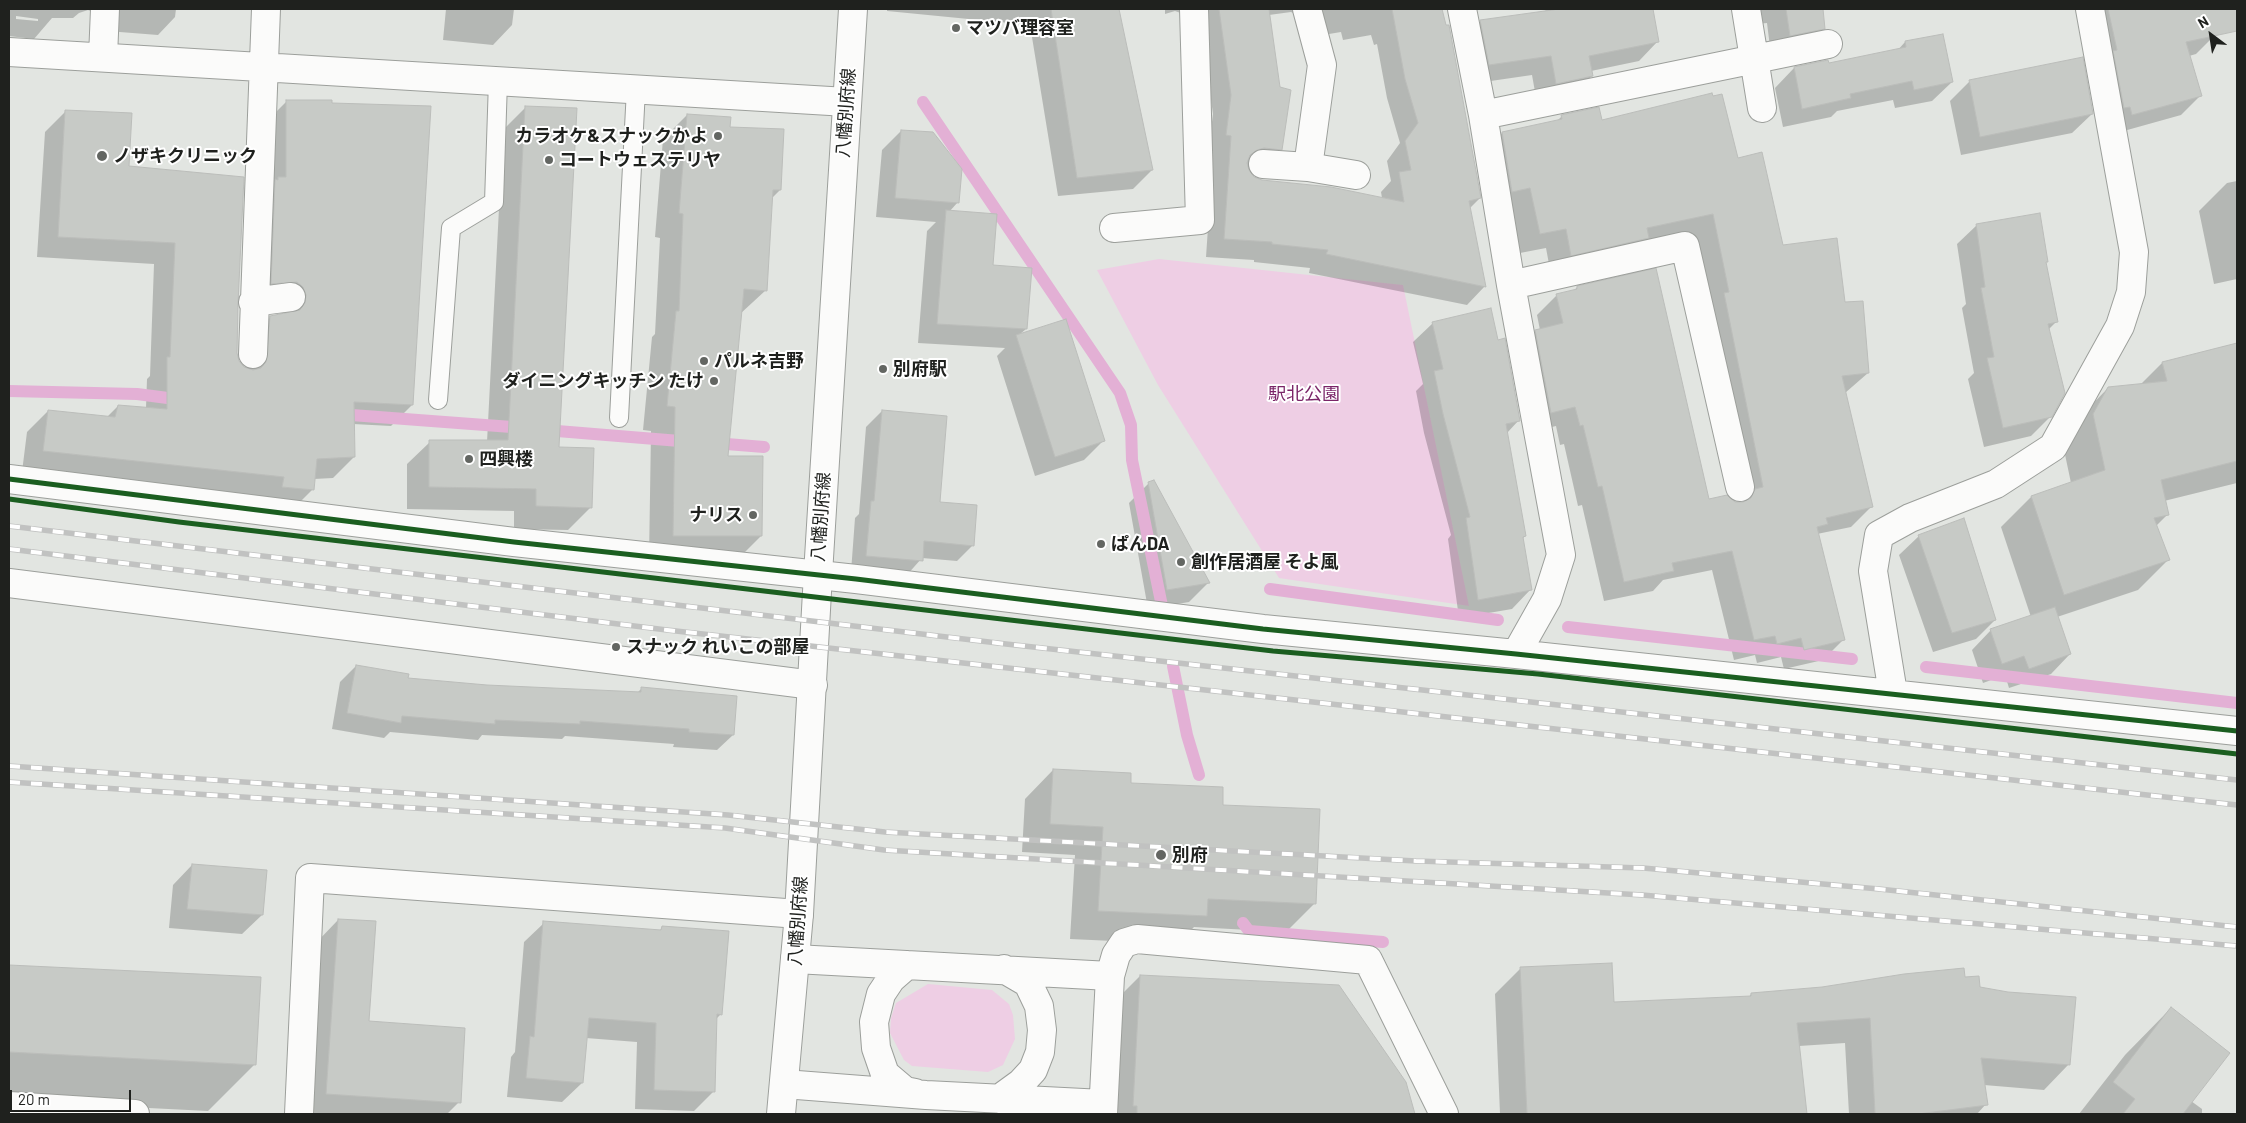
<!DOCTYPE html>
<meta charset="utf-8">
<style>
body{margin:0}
#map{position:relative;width:2246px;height:1123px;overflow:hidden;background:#e2e5e1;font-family:Barlow,sans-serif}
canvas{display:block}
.frame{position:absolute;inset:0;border:10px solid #1f211e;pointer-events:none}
.north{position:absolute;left:2186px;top:10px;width:50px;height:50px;-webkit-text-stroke:4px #fff;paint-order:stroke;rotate:329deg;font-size:14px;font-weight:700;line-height:20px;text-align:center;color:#1f211e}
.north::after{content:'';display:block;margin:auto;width:18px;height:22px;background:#1f211e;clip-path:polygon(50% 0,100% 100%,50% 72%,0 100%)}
.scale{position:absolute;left:10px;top:1090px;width:121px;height:22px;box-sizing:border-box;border:2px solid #1f211e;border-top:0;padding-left:6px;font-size:15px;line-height:18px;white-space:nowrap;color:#1f211e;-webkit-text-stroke:4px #fff;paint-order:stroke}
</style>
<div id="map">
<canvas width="2246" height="1123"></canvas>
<div class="frame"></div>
<div class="north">N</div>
<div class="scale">20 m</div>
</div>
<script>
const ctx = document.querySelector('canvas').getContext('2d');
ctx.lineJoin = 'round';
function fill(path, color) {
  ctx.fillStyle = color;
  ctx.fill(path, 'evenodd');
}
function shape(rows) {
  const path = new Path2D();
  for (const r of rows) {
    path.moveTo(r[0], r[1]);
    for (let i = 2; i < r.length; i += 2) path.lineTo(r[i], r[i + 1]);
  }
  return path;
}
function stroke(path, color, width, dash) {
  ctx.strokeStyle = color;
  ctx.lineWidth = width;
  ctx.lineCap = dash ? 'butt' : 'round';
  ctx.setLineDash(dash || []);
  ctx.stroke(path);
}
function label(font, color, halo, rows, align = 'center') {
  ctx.font = font + ' Barlow,"Noto Sans JP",sans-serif';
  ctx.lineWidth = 4;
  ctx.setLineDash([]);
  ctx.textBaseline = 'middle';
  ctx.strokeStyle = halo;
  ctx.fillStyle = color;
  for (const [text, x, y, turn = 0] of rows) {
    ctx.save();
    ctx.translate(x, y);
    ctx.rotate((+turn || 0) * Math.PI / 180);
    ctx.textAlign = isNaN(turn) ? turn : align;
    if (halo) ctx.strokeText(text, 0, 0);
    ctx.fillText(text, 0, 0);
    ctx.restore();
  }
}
const green = shape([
 [1159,259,1403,285,1469,606,1279,578,1158,385,1097,270],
 [928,984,992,990,1009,1004,1013,1015,1015,1039,1003,1065,988,1072,912,1066,904,1060,890,1033,891,1018,896,1003]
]);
const shadow = shape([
 [9,9,176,9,175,17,158,35,107,31,96,13,88,10,79,13,73,18,52,18,34,39,9,36],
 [16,16,38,19,38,21,16,19],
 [446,9,514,9,512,25,493,45,443,40],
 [887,9,1117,9,1152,170,1133,189,1058,196,1030,25,887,11],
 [1165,9,1441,9,1445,26,1448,26,1480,198,1469,209,1485,286,1467,305,1309,273,1310,268,1254,262,1254,260,1206,257,1213,154,1208,153,1213,114,1200,20,1175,11,1165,14],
 [1291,12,1297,15,1317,36,1341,32,1343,40,1371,35,1374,45,1377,44,1387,98,1400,143,1387,161,1391,181,1381,192,1382,198,1262,181,1253,178,1247,167,1263,168,1281,149,1269,15],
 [1549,9,1652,9,1658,41,1639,61,1591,71,1592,76,1572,95,1537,103,1532,75,1470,84,1461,41,1481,21,1540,13],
 [1744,9,1822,9,1824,28,1804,48,1771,55,1767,23,1746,25],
 [2099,9,2210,9,2215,35,2196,54,2189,56,2201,95,2181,115,2113,134],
 [1942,35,1952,82,1932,101,1895,108,1893,100,1837,111,1831,117,1783,127,1775,88,1794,68,1828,65,1897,51,1905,42],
 [1969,82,2092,114,2072,133,1961,155,1950,101],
 [286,102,412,405,391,426,353,424,354,457,333,478,314,479,312,490,291,511,22,472,27,432,48,411,106,418,118,406,146,408,147,379,150,376,154,264,37,257,45,132,66,111,128,167,243,178,236,354,238,361,247,369,249,338,271,317,284,314,282,308,251,304,265,123],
 [526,107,558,449,591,507,568,530,514,529,514,511,407,509,407,464,430,442,487,442,503,130],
 [687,115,729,128,780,190,771,199,766,290,740,314,727,458,761,536,737,560,649,559,651,431,643,430,652,337,655,334,660,238,655,237,663,139],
 [1562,116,1601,122,1737,159,1782,247,1844,303,1868,373,1845,393,1871,507,1851,527,1817,534,1843,640,1823,660,1784,669,1781,657,1757,663,1755,655,1734,660,1712,570,1663,580,1653,591,1604,601,1582,505,1578,506,1564,444,1560,445,1556,426,1531,432,1516,351,1536,331,1540,330,1537,315,1557,295,1574,291,1577,287,1709,500,1743,503,1705,314,1709,309,1693,233,1642,244,1551,275,1546,248,1520,253,1511,207,1482,153,1502,133,1557,121],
 [901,131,958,202,949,212,992,266,1026,329,1019,335,1104,440,1084,460,1035,476,997,356,1005,348,918,343,927,231,936,222,876,217,882,150],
 [2237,181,2237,279,2214,284,2199,211,2227,183],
 [1977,225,2047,261,2045,263,2056,322,2048,330,2051,416,2031,436,1984,447,1968,379,1974,373,1962,308,1966,304,1957,244],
 [1433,323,1497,341,1519,420,1507,433,1525,536,1522,539,1531,589,1512,609,1459,618,1448,539,1451,535,1424,433,1416,391,1423,384,1413,342],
 [2237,343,2237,483,2164,501,2167,515,2156,526,2168,560,2138,590,2057,617,2070,654,2051,674,2009,688,2005,675,1983,683,1972,650,1991,630,2031,617,2001,527,2031,497,2071,483,2063,445,2078,419,2108,388,2140,385,2162,363],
 [882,411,939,503,973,545,957,561,922,558,906,576,851,572,855,518,859,514,866,427],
 [1149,483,1208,583,1189,602,1148,609,1129,503],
 [1919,536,1995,620,1976,639,1933,652,1899,555],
 [356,666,407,679,487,687,636,694,642,688,733,735,717,750,673,747,674,744,565,736,562,739,482,735,478,740,390,732,384,738,332,729,340,682],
 [1053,770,1129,784,1222,806,1314,904,1286,932,1194,927,1178,944,1070,939,1075,855,1022,852,1025,799],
 [192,865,262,915,242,934,169,928,173,885],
 [338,920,368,1022,459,1102,447,1114,303,1114,314,945],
 [544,923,659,931,662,928,721,1014,716,1019,713,1092,694,1111,635,1109,637,1042,586,1038,582,1083,562,1102,507,1097,511,1057,515,1052,524,942],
 [9,966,259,978,255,1064,208,1111,9,1101],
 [1521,968,1613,1003,1749,997,1751,994,1964,979,1979,988,2069,1064,2044,1090,1984,1085,1986,1104,1977,1114,1849,1114,1845,1043,1799,1046,1805,1114,1500,1114,1495,994],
 [1140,976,1405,1082,1414,1114,1101,1114,1107,1009],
 [2171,1008,2191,1101,2202,1109,2202,1114,2079,1114,2125,1055]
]);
const stream = shape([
 [923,102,1120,393,1131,425,1132,460,1163,611],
 [9,391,137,394,183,400],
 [338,414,525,428],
 [545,430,692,442],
 [714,443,764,447],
 [1270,589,1498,620],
 [1568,627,1852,659],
 [1173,666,1187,735,1199,775],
 [1926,667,2237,703],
 [1243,923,1249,931,1383,942]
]);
const building = shape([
 [1051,9,1119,9,1153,170,1077,178,1051,9],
 [1219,9,1269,9,1280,87,1291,90,1282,150,1264,148,1257,150,1250,155,1247,163,1249,170,1254,177,1262,180,1331,187,1404,202,1399,172,1411,170,1405,141,1418,123,1405,79,1392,9,1442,9,1446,25,1449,25,1481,198,1469,201,1486,287,1326,254,1328,250,1272,244,1272,242,1224,239,1231,136,1226,135,1231,95,1219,9],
 [1559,9,1653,9,1659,42,1589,56,1593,76,1556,84,1551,56,1489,65,1480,20,1559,9],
 [1786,9,1823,9,1825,29,1790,36,1786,9],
 [2108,9,2237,9,2237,31,2186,42,2202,96,2132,115,2130,107,2124,108,2113,51,2117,50,2108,9],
 [1943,34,1953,82,1914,90,1912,81,1850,94,1851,98,1802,109,1794,67,1828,60,1829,63,1906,47,1905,41,1943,34],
 [2083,57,2093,114,1980,137,1969,80,2083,57],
 [1712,93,1713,96,1722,94,1738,158,1762,152,1783,245,1837,238,1845,302,1863,301,1869,373,1842,376,1873,507,1826,518,1828,524,1817,527,1845,640,1804,650,1801,638,1777,644,1775,636,1754,640,1732,551,1672,563,1674,571,1624,582,1602,486,1598,487,1583,425,1580,426,1575,407,1551,413,1535,330,1563,323,1556,294,1577,289,1577,286,1656,268,1709,499,1727,495,1735,502,1743,502,1751,498,1755,489,1763,487,1724,293,1729,292,1713,214,1647,228,1649,238,1571,256,1566,229,1540,234,1530,188,1512,192,1502,132,1562,119,1561,115,1599,107,1602,120,1712,93],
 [286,100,332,100,332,103,431,106,413,405,354,402,355,457,317,459,314,490,282,487,284,477,43,451,48,410,115,417,118,405,167,409,167,357,170,357,175,243,58,237,65,110,132,113,129,166,244,177,238,304,237,353,239,361,244,367,253,370,261,368,266,362,270,316,300,310,305,303,306,295,303,287,297,282,271,284,275,179,278,180,278,177,286,177,286,100],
 [525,106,577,108,559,447,594,448,592,508,536,506,536,489,429,487,429,440,508,440,525,106],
 [687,114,731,117,730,127,784,129,781,190,773,190,767,291,744,289,728,456,763,456,762,536,673,536,675,407,667,406,676,311,679,311,683,214,679,213,687,114],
 [901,130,933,132,962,169,959,203,895,198,901,130],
 [946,210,997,214,993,265,1032,268,1027,329,937,324,946,210],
 [2040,213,2048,262,2046,262,2058,322,2048,324,2065,393,2052,417,2003,428,1987,358,1994,357,1981,288,1985,287,1976,224,2040,213],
 [1491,308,1498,340,1505,338,1520,421,1506,424,1526,536,1523,537,1532,590,1478,600,1466,518,1470,517,1443,414,1434,371,1443,369,1432,322,1491,308],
 [1066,319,1105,441,1055,457,1016,335,1066,319],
 [2237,343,2237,461,2161,480,2169,515,2154,518,2170,560,2064,595,2031,496,2105,470,2093,414,2108,387,2167,381,2162,362,2237,343],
 [882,410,947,416,940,502,977,505,974,546,924,541,923,561,866,556,871,501,874,501,882,410],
 [1154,480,1210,583,1167,590,1148,482,1154,480],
 [1964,518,1996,620,1952,633,1918,535,1964,518],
 [2055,607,2071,654,2029,669,2024,656,2002,664,1990,629,2055,607],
 [356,665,409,674,408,678,487,685,641,692,641,687,737,696,734,735,689,732,689,729,580,721,580,724,495,720,495,724,402,716,401,723,347,713,356,665],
 [1053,769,1131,773,1131,783,1223,787,1223,805,1320,809,1316,904,1208,899,1207,916,1098,911,1103,827,1050,824,1053,769],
 [192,864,267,870,263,915,187,909,192,864],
 [338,919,376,921,369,1021,465,1028,461,1103,326,1094,338,919],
 [543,921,661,930,662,926,729,931,722,1015,717,1014,715,1092,654,1090,656,1023,589,1018,583,1083,526,1078,530,1036,534,1037,543,921],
 [1612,963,1614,1002,1751,996,1751,993,1822,987,1904,974,1964,968,1965,977,1979,976,1980,987,2008,992,2076,997,2070,1065,1981,1058,1988,1105,1918,1114,1875,1114,1870,1018,1797,1023,1807,1114,1527,1114,1520,967,1612,963],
 [9,965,261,977,256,1065,9,1052,9,965],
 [1140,975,1339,985,1406,1082,1415,1114,1137,1114,1137,1106,1133,1106,1140,975],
 [2171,1007,2230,1053,2183,1114,2123,1114,2135,1099,2113,1082,2171,1007]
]);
const service = shape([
 [438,400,451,228,494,202,498,81],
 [619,418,636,89]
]);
const minor = shape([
 [1307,9,1322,65,1308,167],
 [1462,9,1483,115,1511,285,1561,555,1547,599,1516,654],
 [1746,9,1762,108],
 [9,52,847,102],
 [103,57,105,9],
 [1483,115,1828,44],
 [1263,164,1308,167,1356,175],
 [1114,228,1200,220,1194,9],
 [1511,285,1685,246,1740,487],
 [253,302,291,297],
 [253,354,266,9],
 [9,479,514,542,856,579,1263,629,1516,654,2237,731],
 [9,583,813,685],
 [1893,693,1873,571,1879,535,1910,518,1996,484,2053,447,2120,326,2131,292,2134,252,2090,9],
 [795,959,1110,976],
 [907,965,891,979,881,994,874,1022,876,1048,885,1074,905,1091,915,1093],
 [784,1084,926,1095,1103,1104],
 [999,1099,1021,1083,1033,1070,1040,1052,1042,1030,1039,1006,1028,983,1004,969],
 [9,1106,135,1114],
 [299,1114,310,878,799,914],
 [1103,1114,1110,976,1116,955,1124,943,1137,939,1368,960,1444,1114]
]);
const secondary = shape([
 [781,1114,799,914,818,574,853,9]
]);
const rail = shape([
 [9,526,1006,644,2237,780],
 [9,549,667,630,2237,805],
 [9,766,728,815,885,832,1416,861,1643,868,1879,889,2237,927],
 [9,782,725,828,884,850,1642,895,2237,946]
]);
const cycleway = shape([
 [9,479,514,542,856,579,1263,629,1516,654,2237,731],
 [9,499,179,522,1273,651,1538,674,2237,754]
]);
const markers = [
 [956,28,5,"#636662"],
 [718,136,5,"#636662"],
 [102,156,6,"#636662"],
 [549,160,5,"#636662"],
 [704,361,5,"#636662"],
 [883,369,5,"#636662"],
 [714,381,5,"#636662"],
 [469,459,5,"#636662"],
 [753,515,5,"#636662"],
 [1101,544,5,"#636662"],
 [1181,562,5,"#636662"],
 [616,647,5,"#636662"],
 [1161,855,6,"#636662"]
];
const poiNames = [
 ["マツバ理容室",966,28],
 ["カラオケ&スナックかよ",708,136,"right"],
 ["ノザキクリニック",113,156],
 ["コートウェステリヤ",559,160],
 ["パルネ吉野",714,361],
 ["別府駅",893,369],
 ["ダイニングキッチン たけ",704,381,"right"],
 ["四興楼",479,459],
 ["ナリス",743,515,"right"],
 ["ぱんDA",1111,544],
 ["創作居酒屋 そよ風",1191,562],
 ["スナック れいこの部屋",626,647],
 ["別府",1172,855]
];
const streetNames = [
 ["八幡別府線",846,113,-86],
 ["八幡別府線",821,517,-86],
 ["八幡別府線",798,921,-86]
];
const parkNames = [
 ["駅北公園",1304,394]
];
fill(green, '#eecee4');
fill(shadow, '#0003');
stroke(stream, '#e3b0d5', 12);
fill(building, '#c7cac6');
stroke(building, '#bbbdba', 1);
stroke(service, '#9c9f9b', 20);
stroke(minor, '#9c9f9b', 30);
stroke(secondary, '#9c9f9b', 30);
stroke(service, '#fbfbfa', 18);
stroke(minor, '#fbfbfa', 28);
stroke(secondary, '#fbfbfa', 28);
stroke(rail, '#c1c2c1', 5.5);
stroke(rail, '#fff', 4, [11]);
stroke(cycleway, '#1b5e20', 5);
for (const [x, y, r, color] of markers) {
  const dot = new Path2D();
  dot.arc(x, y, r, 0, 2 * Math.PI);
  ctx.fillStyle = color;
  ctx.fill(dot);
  stroke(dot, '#fff', 2);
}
label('bold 18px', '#1f211e', '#fff', poiNames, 'left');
label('18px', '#1f211e', '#fff', streetNames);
label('18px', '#7a2568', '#fff', parkNames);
</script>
